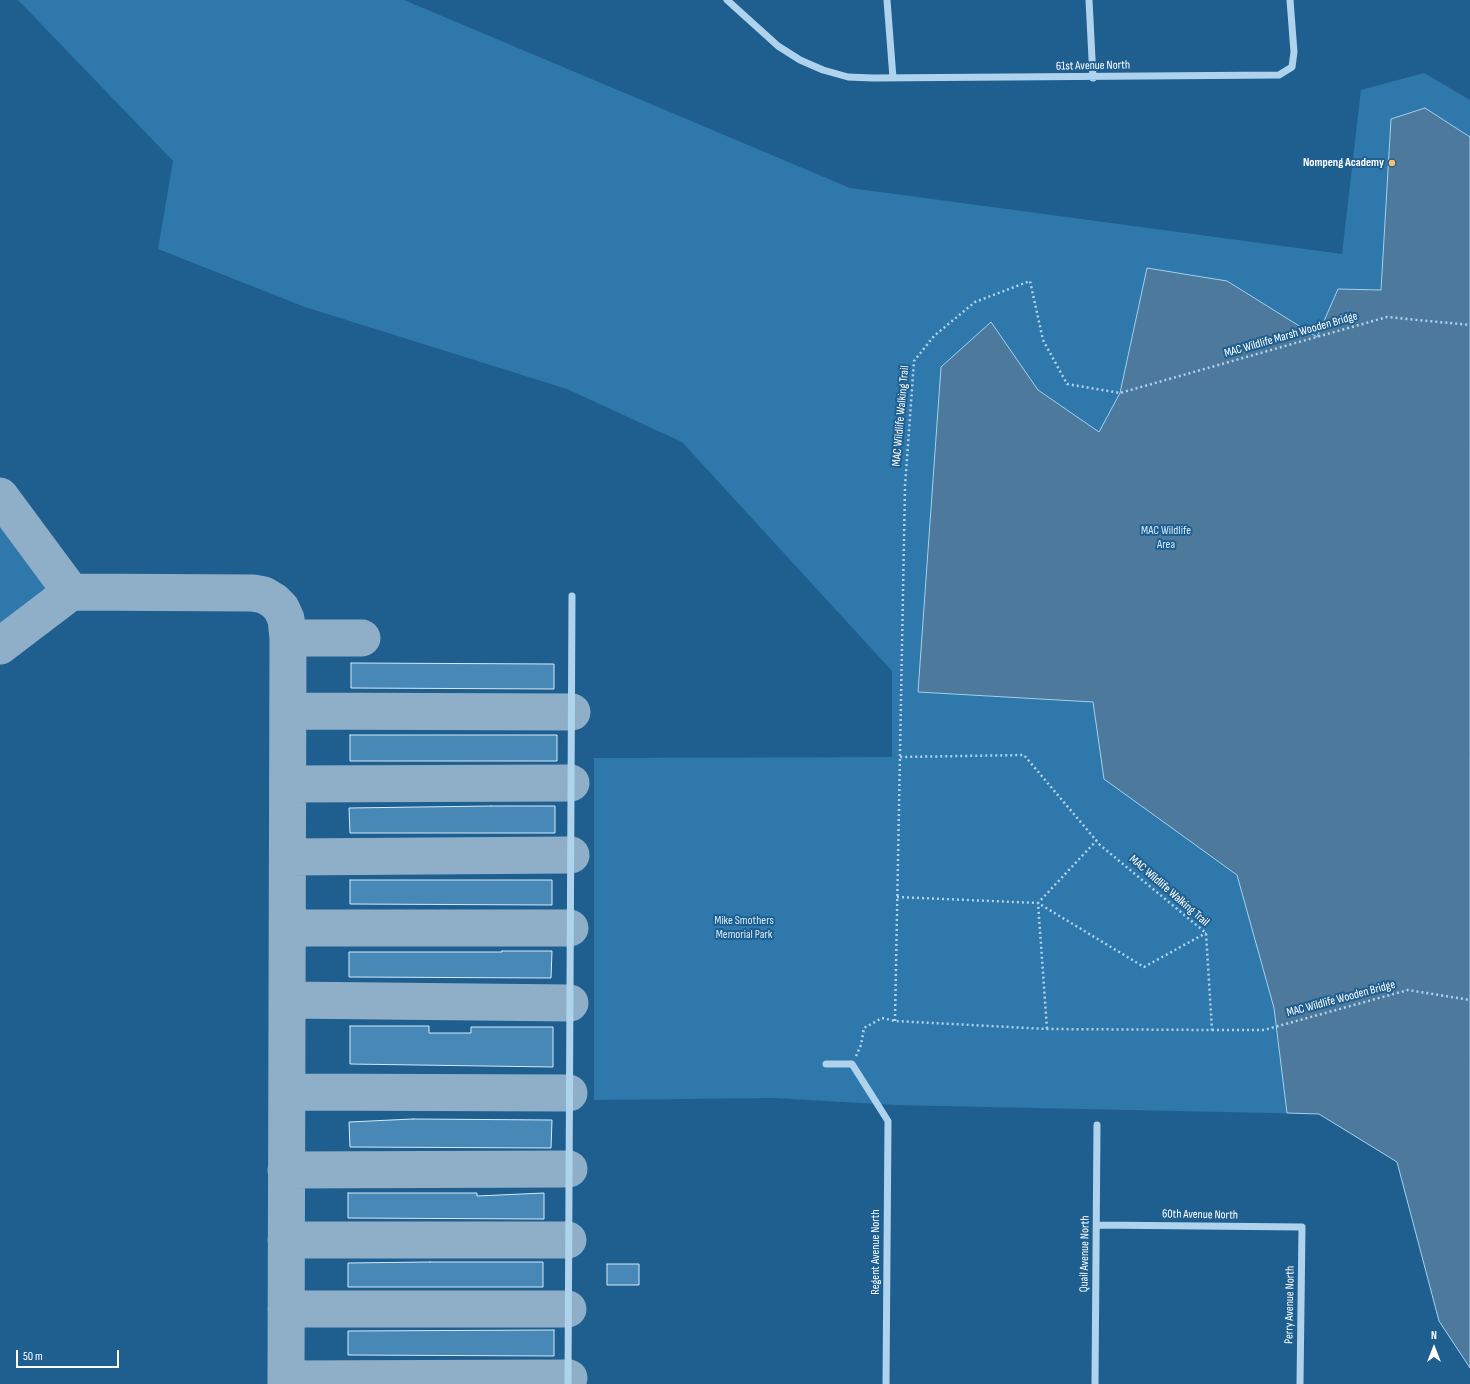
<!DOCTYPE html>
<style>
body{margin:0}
#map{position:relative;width:1470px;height:1384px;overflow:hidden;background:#1f5f90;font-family:"Sofia Sans Condensed",sans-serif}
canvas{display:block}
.north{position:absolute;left:1414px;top:1328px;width:40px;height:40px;-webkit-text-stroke:3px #1f5f90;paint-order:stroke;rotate:0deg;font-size:11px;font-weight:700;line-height:16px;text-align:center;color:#fff}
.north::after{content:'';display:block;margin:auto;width:14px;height:18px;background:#fff;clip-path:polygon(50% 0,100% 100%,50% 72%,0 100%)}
.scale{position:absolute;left:16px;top:1350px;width:103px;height:18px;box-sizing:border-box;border:2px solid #fff;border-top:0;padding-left:5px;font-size:12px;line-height:14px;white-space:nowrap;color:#fff;-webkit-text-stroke:3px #1f5f90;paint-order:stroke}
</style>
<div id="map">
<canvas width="1470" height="1384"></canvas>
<div class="north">N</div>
<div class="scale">50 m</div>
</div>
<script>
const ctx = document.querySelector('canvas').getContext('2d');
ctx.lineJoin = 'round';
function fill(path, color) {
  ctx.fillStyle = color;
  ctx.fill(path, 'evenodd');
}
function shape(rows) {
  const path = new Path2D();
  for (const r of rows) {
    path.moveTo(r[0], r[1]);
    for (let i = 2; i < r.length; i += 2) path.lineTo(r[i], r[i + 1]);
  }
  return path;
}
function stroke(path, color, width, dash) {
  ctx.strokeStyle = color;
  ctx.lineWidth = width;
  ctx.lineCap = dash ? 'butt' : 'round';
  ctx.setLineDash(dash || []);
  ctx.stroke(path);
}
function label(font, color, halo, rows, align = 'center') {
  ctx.font = font + ' "Sofia Sans Condensed",sans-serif';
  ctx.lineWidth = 4;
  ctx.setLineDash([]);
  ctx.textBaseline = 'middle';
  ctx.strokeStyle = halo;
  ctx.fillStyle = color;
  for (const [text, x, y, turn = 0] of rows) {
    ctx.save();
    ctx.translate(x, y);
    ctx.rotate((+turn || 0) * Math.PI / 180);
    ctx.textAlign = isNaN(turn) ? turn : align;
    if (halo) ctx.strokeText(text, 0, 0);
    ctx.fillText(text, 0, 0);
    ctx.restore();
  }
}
const green = shape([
 [18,0,404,0,850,188,1342,254,1361,90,1424,73,1470,100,1470,1367,1439,1322,1397,1162,1319,1114,894,1105,775,1098,594,1100,594,758,892,757,892,671,682,442,567,389,305,307,158,249,173,161],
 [0,509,43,566,47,576,48,585,46,594,41,602,32,611,0,635]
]);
const water = shape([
 [1425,108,1470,137,1470,1368,1439,1321,1397,1162,1319,1114,1287,1113,1274,1008,1237,875,1104,779,1093,702,918,692,941,367,991,322,1038,390,1099,432,1120,393,1147,268,1227,281,1317,337,1338,289,1381,290,1391,119,1425,108]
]);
const taxiway = shape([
 [0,496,71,592],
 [288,638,362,638],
 [0,646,71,592,253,593,264,595,274,601,281,608,286,619,288,638,286,1384],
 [288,711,572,712],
 [288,784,571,783],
 [288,857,571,855],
 [288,928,570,928],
 [287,1000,570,1003],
 [287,1092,569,1093],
 [286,1170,569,1169],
 [286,1240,568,1240],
 [286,1309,568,1309],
 [286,1379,569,1378]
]);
const building = shape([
 [351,663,554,664,554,689,351,688,351,663],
 [350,735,557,735,557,761,350,761,350,735],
 [491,806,555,806,555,833,350,833,349,808,491,806],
 [350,880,552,880,552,905,350,904,350,880],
 [502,951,552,951,551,978,349,977,349,952,502,952,502,951],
 [350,1026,429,1026,429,1033,471,1033,471,1027,553,1027,553,1067,350,1064,350,1026],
 [413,1119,552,1120,551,1148,350,1147,349,1122,413,1119],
 [348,1193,477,1193,477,1196,544,1193,544,1219,348,1218,348,1193],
 [430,1262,543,1262,543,1287,348,1287,348,1263,430,1262],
 [607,1264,639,1264,639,1285,607,1285,607,1264],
 [554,1330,554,1356,348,1355,348,1331,554,1330]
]);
const path = shape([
 [1097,840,1038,903,1144,967,1206,933],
 [897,897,1038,903,1047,1029],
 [895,1021,905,486,914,361,934,336,975,302,1030,281,1043,340,1067,384,1120,393,1387,317,1470,325],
 [1212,1030,1264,1030,1408,990,1470,1000],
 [856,1056,861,1045,864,1028,882,1018,895,1021,1047,1029,1212,1030,1206,933,1100,845,1024,755,900,757]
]);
const minor = shape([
 [727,0,778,46,800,60,823,70,848,77,873,78,1279,75,1292,67,1294,52,1290,0],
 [887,0,893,78],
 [1089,0,1093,78],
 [826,1064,852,1064,888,1121,886,1384],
 [1097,1225,1302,1227,1300,1384],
 [568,1384,572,596],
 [1095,1384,1097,1125]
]);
const markers = [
 [1392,163,4,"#fbc06f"]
];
const streetNames = [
 ["61st Avenue North",1093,66,-1],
 ["MAC Wildlife Marsh Wooden Bridge",1291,335,-16],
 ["MAC Wildlife Walking Trail",901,416,-85],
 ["MAC Wildlife Walking Trail",1169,891,41],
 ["MAC Wildlife Wooden Bridge",1341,999,-15],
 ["60th Avenue North",1200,1215,1],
 ["Regent Avenue North",876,1252,-90],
 ["Quail Avenue North",1085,1254,-89],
 ["Perry Avenue North",1290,1305,-89]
];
const poiNames = [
 ["Nompeng Academy",1384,163]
];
const parkNames = [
 ["MAC Wildlife",1166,531],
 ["Area",1166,545],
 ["Mike Smothers",744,921],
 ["Memorial Park",744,935]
];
fill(green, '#2f78ac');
fill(water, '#4d7a9c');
stroke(water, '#a2d0ef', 1);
stroke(taxiway, '#8fafc8', 37);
fill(building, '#4788b7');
stroke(building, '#d4eaf9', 1);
stroke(path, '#afd3ed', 2.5, [2, 3]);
stroke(minor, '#afd3ed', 7);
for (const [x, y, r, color] of markers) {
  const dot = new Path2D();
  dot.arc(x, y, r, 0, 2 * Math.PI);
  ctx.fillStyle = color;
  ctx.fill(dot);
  stroke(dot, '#1f5f90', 1.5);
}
label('12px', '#fff', '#1f5f90', streetNames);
label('bold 12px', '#fff', '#1f5f90', poiNames, 'right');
label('12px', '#d4eaf9', '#1f5f90', parkNames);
</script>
